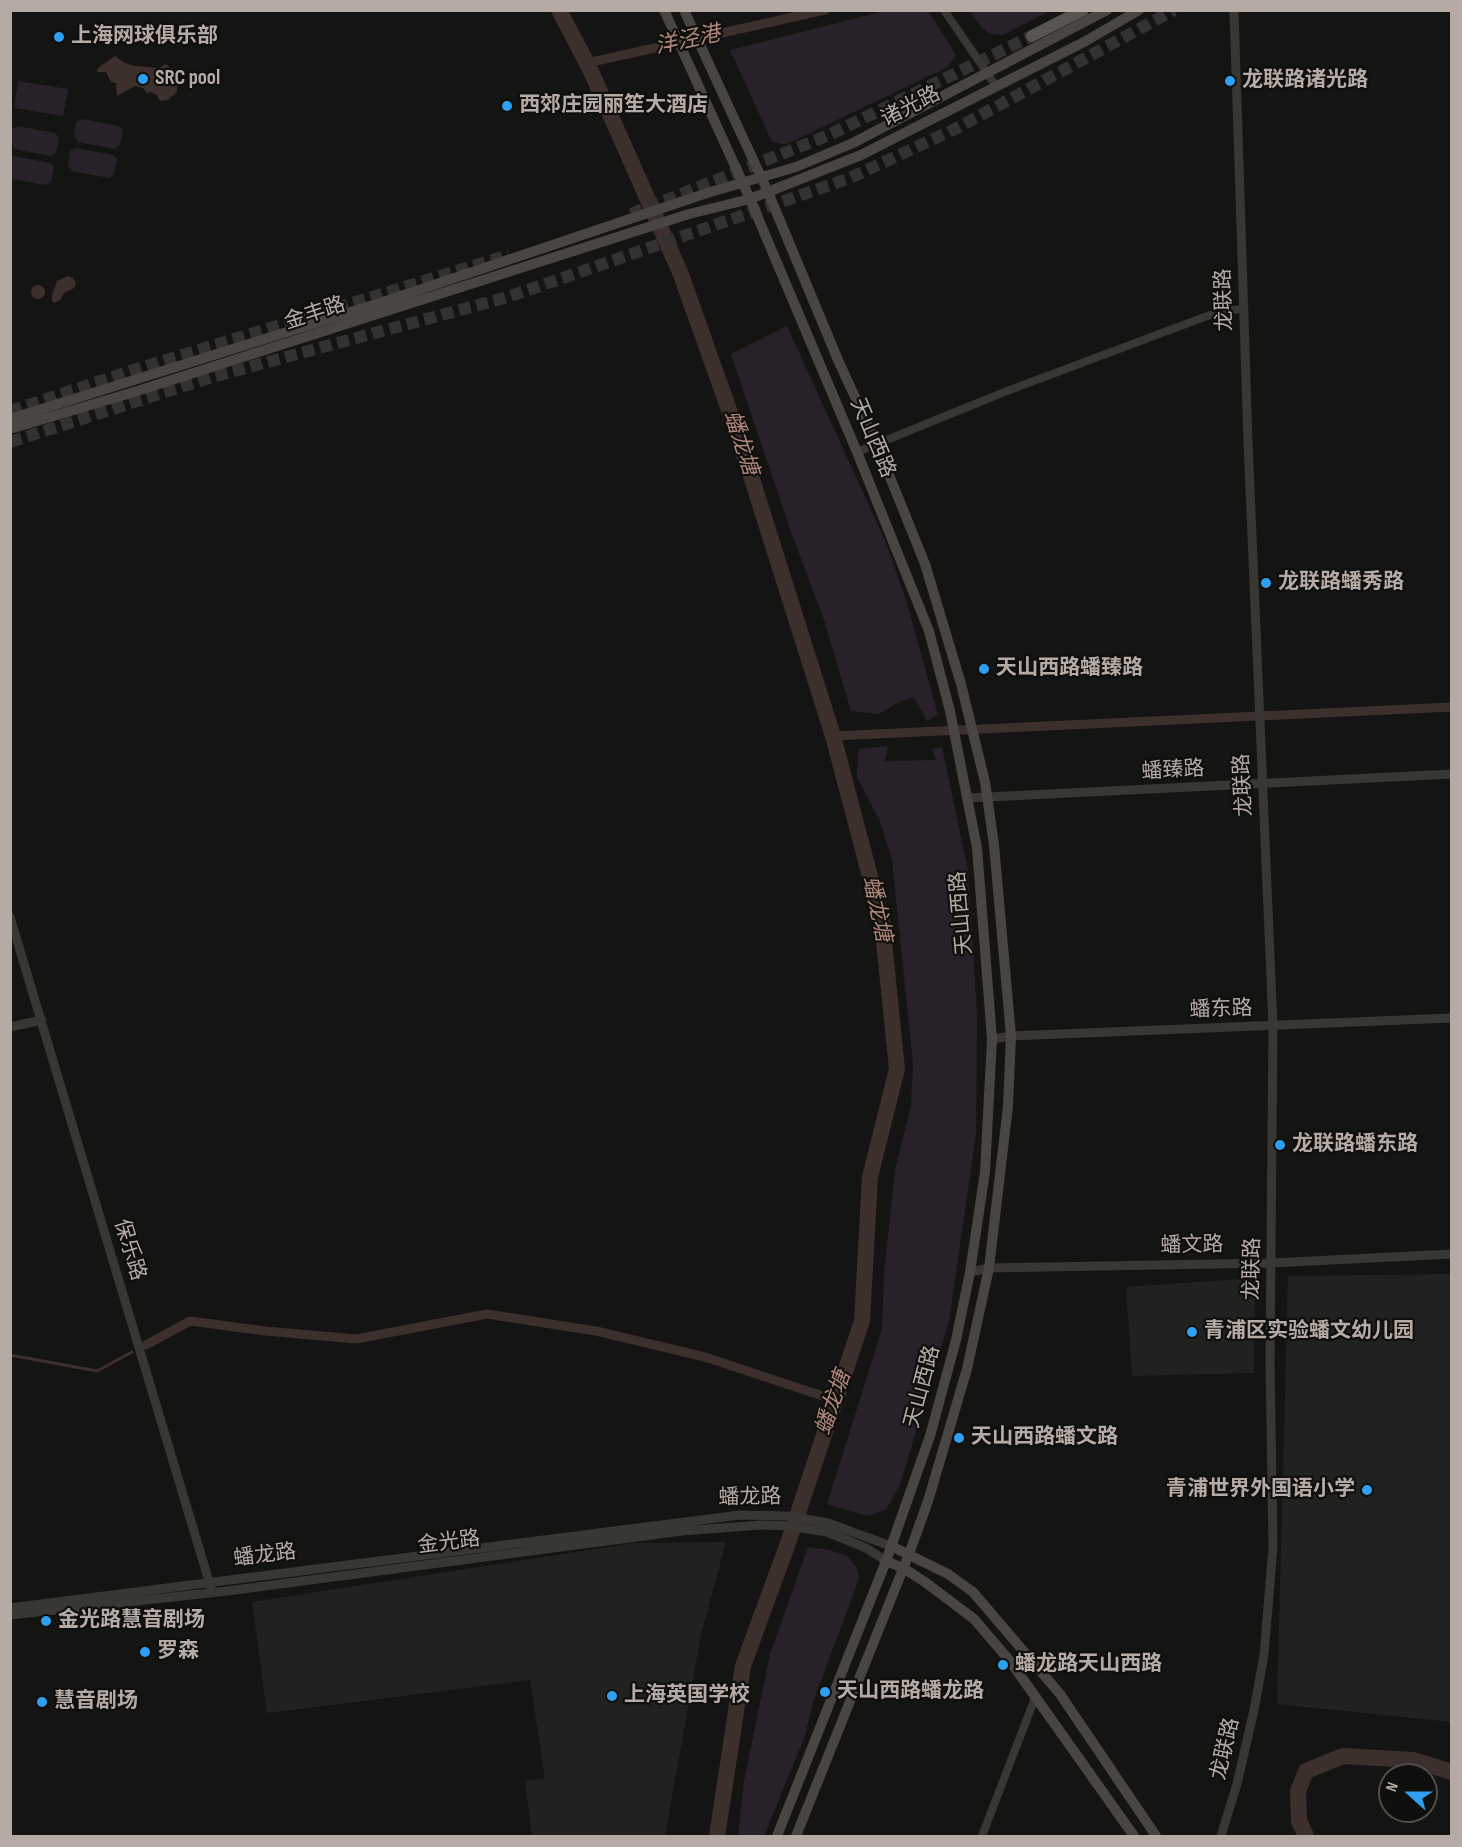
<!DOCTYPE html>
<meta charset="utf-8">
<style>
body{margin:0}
#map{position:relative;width:1462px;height:1847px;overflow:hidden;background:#141413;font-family:"Sofia Sans Condensed",sans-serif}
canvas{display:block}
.frame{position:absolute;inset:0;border:12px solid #b5aba4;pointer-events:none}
.north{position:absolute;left:1378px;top:1763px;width:60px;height:60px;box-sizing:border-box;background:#0f0f0e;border:2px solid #514d4a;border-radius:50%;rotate:291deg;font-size:16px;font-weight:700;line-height:24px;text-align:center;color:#b5aba4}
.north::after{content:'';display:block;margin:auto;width:21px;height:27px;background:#2e9ff1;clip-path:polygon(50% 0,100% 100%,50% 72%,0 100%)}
</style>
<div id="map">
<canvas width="1462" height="1847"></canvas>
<div class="frame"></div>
<div class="north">N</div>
</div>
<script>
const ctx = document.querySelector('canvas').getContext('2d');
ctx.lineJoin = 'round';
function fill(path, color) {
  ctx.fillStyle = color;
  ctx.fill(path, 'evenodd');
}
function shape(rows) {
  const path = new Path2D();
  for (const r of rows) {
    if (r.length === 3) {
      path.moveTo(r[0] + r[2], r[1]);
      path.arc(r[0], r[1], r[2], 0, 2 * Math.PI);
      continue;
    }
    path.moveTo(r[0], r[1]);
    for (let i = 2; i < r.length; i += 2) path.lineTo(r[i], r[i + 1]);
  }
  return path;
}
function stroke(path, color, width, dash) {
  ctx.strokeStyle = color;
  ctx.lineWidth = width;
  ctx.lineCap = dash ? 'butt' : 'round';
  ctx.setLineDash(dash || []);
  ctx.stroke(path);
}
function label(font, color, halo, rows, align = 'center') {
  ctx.font = font + ' "Sofia Sans Condensed","Noto Sans SC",sans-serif';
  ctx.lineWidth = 4.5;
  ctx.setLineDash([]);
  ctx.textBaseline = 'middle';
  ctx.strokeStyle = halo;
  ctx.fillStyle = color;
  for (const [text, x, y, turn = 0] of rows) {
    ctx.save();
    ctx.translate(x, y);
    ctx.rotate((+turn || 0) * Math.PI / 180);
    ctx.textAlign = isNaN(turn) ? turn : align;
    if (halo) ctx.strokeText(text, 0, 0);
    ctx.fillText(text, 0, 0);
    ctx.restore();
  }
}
const built = shape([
 [1451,1274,1451,1722,1277,1704,1288,1276],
 [1241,1279,1250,1283,1255,1292,1254,1373,1132,1376,1126,1287],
 [726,1542,701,1635,665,1836,532,1836,525,1781,545,1778,530,1680,267,1713,252,1602,634,1543]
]);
const green = shape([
 [928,10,956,55,948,67,791,142,784,144,772,142,730,50,884,11],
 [970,11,1050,11,1003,35,990,34,981,27],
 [18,81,68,89,63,116,14,108],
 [82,119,119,126,123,129,120,145,115,149,78,142,74,135,76,122],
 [18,126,55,133,59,137,56,153,51,156,14,149,11,139,12,129],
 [76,148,113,155,117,159,114,175,109,178,72,171,68,165,70,151],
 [13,156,50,163,54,166,51,182,46,185,11,179,11,157],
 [787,326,886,543,907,603,938,715,927,721,914,697,899,702,879,714,851,711,824,620,791,532,731,354],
 [888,746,885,761,936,760,932,749,942,747,968,870,977,1015,976,1135,949,1321,900,1485,886,1510,867,1516,827,1504,882,1329,884,1274,895,1170,911,1106,913,1064,892,860,880,821,857,777,858,749],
 [808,1547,830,1550,847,1556,857,1568,859,1579,813,1702,805,1736,764,1836,738,1836,744,1781,770,1654]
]);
const water = shape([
 [115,56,125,63,135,66,159,68,166,64,174,72,177,82,177,92,168,100,160,101,157,95,150,92,147,93,143,88,135,86,117,96,116,83,111,82,106,72,97,72,98,68],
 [68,276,73,278,76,283,74,288,64,293,60,300,55,303,52,301,52,295,57,281],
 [38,292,7]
]);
const stream = shape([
 [10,1355,97,1371,132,1352]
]);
const canal = shape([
 [587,63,825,10],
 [833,736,1452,707],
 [146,1345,190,1321,265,1331,356,1339,487,1314,596,1331,705,1357,835,1400]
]);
const river = shape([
 [559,10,590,69,680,272,739,438,833,736,882,922,897,1069,870,1177,862,1321,788,1543,743,1666,717,1836],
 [1306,1836,1299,1821,1298,1791,1306,1771,1343,1756,1413,1760,1452,1772]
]);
const primaryTunnel = shape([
 [631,214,829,135,1032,36],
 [10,411,140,368,509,255],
 [10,442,212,377,508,297,850,178,957,128,1174,10]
]);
const minor = shape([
 [944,10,996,86],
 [857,452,1007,391,1199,319,1222,311,1243,309],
 [982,1836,1035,1698]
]);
const tertiary = shape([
 [968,798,1452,774],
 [10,917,211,1588],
 [10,1027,42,1020],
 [992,1039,1011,1036,1452,1018],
 [970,1272,989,1268,1271,1263,1452,1254],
 [10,1608,740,1515,788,1516,828,1523,891,1546],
 [10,1615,227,1591,682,1531,761,1525,789,1526,827,1532,866,1548,886,1561],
 [1221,1836,1237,1784,1254,1710,1264,1655,1273,1547,1270,1362,1273,1026,1248,442,1234,10]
]);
const secondary = shape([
 [664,10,750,199,857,452,929,631,950,711,977,848,992,1039,985,1172,970,1272,956,1340,930,1436,886,1561,777,1836],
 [684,10,768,192,838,360,877,445,925,564,961,684,985,782,994,845,1011,1036,1008,1106,989,1268,967,1369,928,1501,909,1554,796,1836],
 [10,419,389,300,707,193,796,167,853,143,1107,10],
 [10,429,134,392,689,214,750,199,861,155,1084,42,1139,10],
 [891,1546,948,1574,973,1592,1060,1694,1156,1836],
 [886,1561,903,1568,925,1582,974,1619,1010,1661,1134,1836]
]);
const primary = shape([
 [1032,36,1083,10]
]);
const markers = [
 [59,37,6,"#2e9ff1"],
 [143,79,6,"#2e9ff1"],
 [1230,81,6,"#2e9ff1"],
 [507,106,6,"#2e9ff1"],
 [1266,583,6,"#2e9ff1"],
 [984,669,6,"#2e9ff1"],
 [1280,1145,6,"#2e9ff1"],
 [1192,1332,6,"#2e9ff1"],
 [959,1438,6,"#2e9ff1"],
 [1367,1490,6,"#2e9ff1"],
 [46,1621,6,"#2e9ff1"],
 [145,1652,6,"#2e9ff1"],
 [1003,1665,6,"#2e9ff1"],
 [825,1692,6,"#2e9ff1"],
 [612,1696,6,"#2e9ff1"],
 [42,1702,6,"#2e9ff1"]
];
const poiNames = [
 ["上海网球俱乐部",71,37],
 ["SRC pool",155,79],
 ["龙联路诸光路",1242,81],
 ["西郊庄园丽笙大酒店",519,106],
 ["龙联路蟠秀路",1278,583],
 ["天山西路蟠臻路",996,669],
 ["龙联路蟠东路",1292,1145],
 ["青浦区实验蟠文幼儿园",1204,1332],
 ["天山西路蟠文路",971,1438],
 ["青浦世界外国语小学",1355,1490,"right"],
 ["金光路慧音剧场",58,1621],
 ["罗森",157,1652],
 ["蟠龙路天山西路",1015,1665],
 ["天山西路蟠龙路",837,1692],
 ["上海英国学校",624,1696],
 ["慧音剧场",54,1702]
];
const streetNames = [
 ["诸光路",911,107,-27],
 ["龙联路",1225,300,-92],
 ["金丰路",315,314,-18],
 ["天山西路",872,438,67],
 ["蟠臻路",1173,771,-3],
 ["龙联路",1244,785,-93],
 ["天山西路",962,913,-95],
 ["蟠东路",1221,1010,-2],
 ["蟠文路",1192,1246,-1],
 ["保乐路",129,1250,73],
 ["龙联路",1253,1269,-89],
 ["天山西路",923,1387,-75],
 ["蟠龙路",750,1498,-1],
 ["金光路",449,1543,-7],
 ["蟠龙路",265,1556,-7],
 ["龙联路",1226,1749,-77]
];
const waterNames = [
 ["洋泾港",688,41,-12],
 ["蟠龙塘",740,443,72],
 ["蟠龙塘",876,909,78],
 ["蟠龙塘",834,1403,-71]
];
fill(built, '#21211f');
fill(green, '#282129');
fill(water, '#3d302c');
stroke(stream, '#3d302c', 3);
stroke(canal, '#3d302c', 9);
stroke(river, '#3d302c', 16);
stroke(primaryTunnel, '#343230', 12, [12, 6]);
stroke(minor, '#393734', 8);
stroke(tertiary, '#393734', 9);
stroke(secondary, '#494542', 10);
stroke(primary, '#585450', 12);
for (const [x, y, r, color] of markers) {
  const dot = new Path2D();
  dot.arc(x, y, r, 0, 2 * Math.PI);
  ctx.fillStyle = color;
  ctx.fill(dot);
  stroke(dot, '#0f0f0e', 2);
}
label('bold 21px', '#b5aba4', '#0f0f0e', poiNames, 'left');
label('21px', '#b5aba4', '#0f0f0e', streetNames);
label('italic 22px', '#b0877b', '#0f0f0e', waterNames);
</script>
